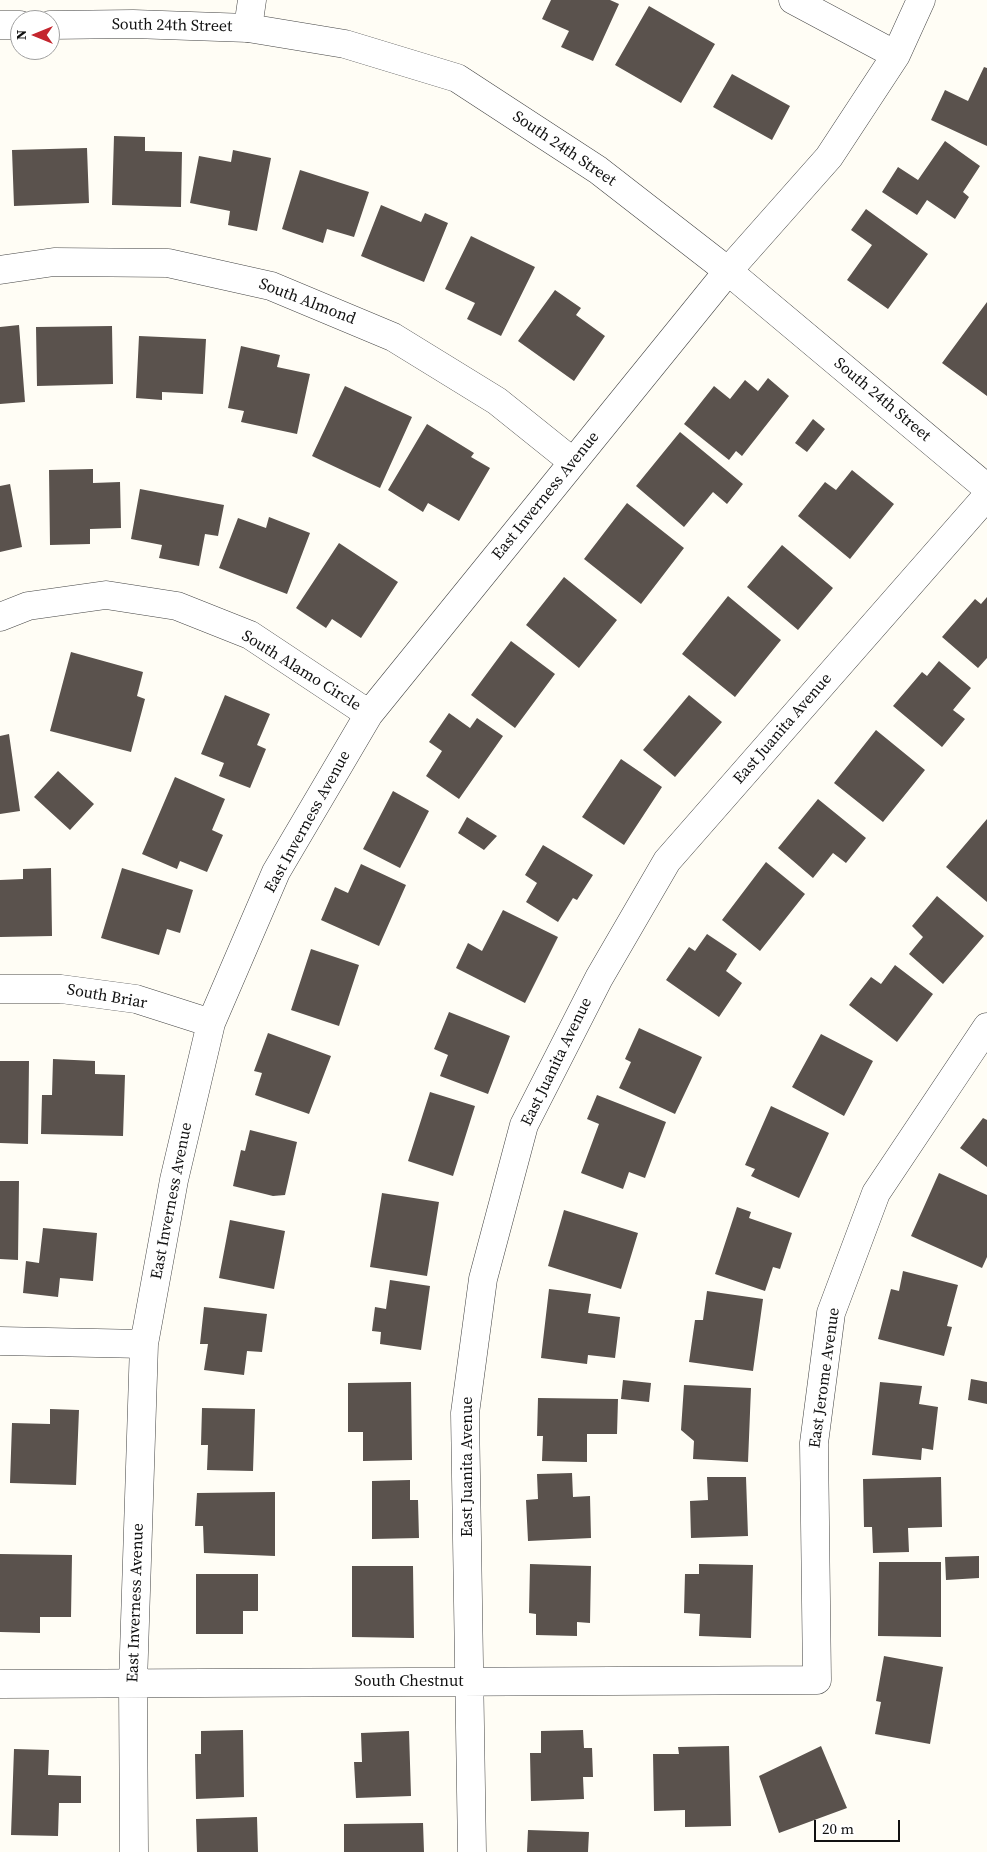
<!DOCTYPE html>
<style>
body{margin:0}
#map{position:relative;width:987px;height:1852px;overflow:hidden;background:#fffdf5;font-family:"Source Serif 4",serif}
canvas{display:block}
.north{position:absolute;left:10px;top:10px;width:50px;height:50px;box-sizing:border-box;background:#fff;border:1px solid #a0a0a0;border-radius:50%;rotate:270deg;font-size:14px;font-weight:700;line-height:20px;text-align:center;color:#111}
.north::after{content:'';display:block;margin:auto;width:18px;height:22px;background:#c4262e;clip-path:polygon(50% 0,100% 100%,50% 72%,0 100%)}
.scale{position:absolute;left:814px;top:1820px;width:86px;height:22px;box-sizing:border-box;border:2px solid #111;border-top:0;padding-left:6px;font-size:15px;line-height:18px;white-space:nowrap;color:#111;-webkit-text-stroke:4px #fff;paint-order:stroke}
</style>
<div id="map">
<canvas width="987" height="1852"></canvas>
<div class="north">N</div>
<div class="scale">20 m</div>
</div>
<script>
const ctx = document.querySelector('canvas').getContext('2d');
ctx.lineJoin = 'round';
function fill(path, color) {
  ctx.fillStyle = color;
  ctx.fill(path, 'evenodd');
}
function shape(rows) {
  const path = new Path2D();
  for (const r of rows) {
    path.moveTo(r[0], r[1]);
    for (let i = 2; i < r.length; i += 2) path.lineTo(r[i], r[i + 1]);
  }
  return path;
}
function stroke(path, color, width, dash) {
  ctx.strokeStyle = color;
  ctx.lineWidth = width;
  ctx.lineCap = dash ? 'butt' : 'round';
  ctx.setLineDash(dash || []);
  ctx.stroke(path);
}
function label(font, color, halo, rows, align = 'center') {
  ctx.font = font + ' "Source Serif 4",serif';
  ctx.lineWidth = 5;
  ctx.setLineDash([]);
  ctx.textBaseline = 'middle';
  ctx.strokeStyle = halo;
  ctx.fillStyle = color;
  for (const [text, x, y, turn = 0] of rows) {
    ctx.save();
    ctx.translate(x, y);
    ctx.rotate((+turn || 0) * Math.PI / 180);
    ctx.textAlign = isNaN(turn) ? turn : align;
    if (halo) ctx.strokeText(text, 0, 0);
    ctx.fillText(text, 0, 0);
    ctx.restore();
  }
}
const building = shape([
 [551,0,610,0,619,4,593,61,561,47,569,31,542,19],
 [649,6,715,44,681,103,615,65],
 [984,67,987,68,987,146,931,120,945,90,968,101],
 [732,74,790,106,772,140,713,107],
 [114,136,145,137,145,151,182,152,181,207,112,205],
 [945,141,980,166,963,192,969,197,955,219,927,200,917,215,882,192,898,167,918,180],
 [87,148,89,203,14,206,12,150],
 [233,150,271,158,257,231,228,225,230,211,190,203,199,156,231,162],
 [300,170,369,192,354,237,327,229,323,243,282,229],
 [381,205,421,222,425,213,448,223,424,282,361,256],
 [866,209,928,254,888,309,847,280,872,245,851,230],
 [471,236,535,267,501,336,467,319,475,303,445,289],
 [555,290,581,308,576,315,605,336,574,381,518,341],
 [987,302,987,396,942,363],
 [19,325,25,402,0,404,0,327],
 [112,326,113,384,37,386,36,327],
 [139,336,206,339,203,394,162,392,162,400,136,398],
 [241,346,280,355,277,367,310,374,297,434,241,422,244,411,228,408],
 [768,378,789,396,742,456,736,451,729,460,684,424,714,386,730,399,745,380,758,391],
 [345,386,412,417,380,488,312,456],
 [813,419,825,429,807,452,795,443],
 [427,424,474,453,471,457,490,468,459,521,428,503,423,512,388,490],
 [680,432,743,484,727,504,713,492,684,527,636,486],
 [93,469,93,483,120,482,121,528,90,529,90,544,50,545,49,470],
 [852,470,894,504,850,559,798,516,825,482,836,490],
 [10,484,22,547,0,552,0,486],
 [140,489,224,505,218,536,205,534,199,566,159,558,162,545,131,539],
 [627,503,684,548,641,604,584,559],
 [269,517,310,533,287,594,219,568,238,518,266,528],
 [339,543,398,582,361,638,332,619,326,628,296,608],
 [782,545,833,588,798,630,747,587],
 [564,577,617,620,579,668,526,625],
 [728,596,781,640,735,697,682,654],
 [987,597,987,658,978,668,942,637,975,599,981,604],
 [511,641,555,674,515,728,471,695],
 [71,652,143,672,137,696,145,699,131,752,50,731],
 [939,661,971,688,953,710,965,719,942,747,893,706,922,672,927,676],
 [225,695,270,714,257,745,266,749,250,788,219,776,224,763,201,754],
 [689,695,722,722,675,777,643,750],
 [449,713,470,728,477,718,503,736,459,799,426,776,442,751,429,742],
 [876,730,925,770,883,822,834,783],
 [9,734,20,811,0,814,0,736],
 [621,759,662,787,624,845,582,817],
 [58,771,94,804,70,830,34,797],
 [175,777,225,799,212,830,223,835,207,872,180,861,177,869,142,854],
 [393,791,429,811,400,868,363,849],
 [818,799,866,838,846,863,833,853,813,878,778,848],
 [467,817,497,836,484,850,458,833],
 [987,819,987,902,946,867],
 [543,845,593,875,577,900,573,898,558,922,526,902,537,883,525,875],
 [766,862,805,894,760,951,722,920],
 [361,864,406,885,379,946,321,920,335,887,348,893],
 [51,868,52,936,0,937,0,880,23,879,23,869],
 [122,868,193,890,180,933,167,929,159,955,101,938],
 [937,896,984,936,943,984,909,954,923,937,912,926],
 [503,910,558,937,525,1003,456,968,468,943,482,951],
 [707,934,737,954,726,971,742,983,719,1017,666,980,689,947,695,951],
 [311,949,359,965,339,1026,291,1010],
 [895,965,933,994,897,1042,849,1005,871,977,881,984],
 [449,1012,510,1036,488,1094,440,1076,448,1055,434,1049],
 [639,1028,702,1057,675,1114,619,1088,631,1062,625,1059],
 [268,1033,331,1056,309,1114,255,1095,262,1073,254,1071],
 [821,1034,873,1061,844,1116,792,1087],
 [53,1059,95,1061,95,1074,125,1075,123,1136,41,1134,42,1095,52,1095],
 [0,1061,29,1061,28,1144,0,1143],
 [430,1092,475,1106,453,1176,408,1161],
 [597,1095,666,1122,645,1178,629,1172,623,1189,581,1173,599,1124,587,1119],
 [771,1106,829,1133,799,1198,751,1176,755,1169,745,1165],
 [983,1118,987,1120,987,1167,960,1148],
 [250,1130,297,1142,285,1195,273,1196,233,1186,241,1150,245,1151],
 [939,1173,987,1195,987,1257,982,1268,911,1236],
 [0,1181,19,1181,18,1260,0,1259],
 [382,1193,439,1202,427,1276,370,1267],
 [737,1207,751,1212,749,1218,792,1233,780,1269,773,1267,765,1291,715,1274],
 [564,1210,638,1233,621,1289,548,1266],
 [230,1220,285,1231,274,1289,219,1278],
 [43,1228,97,1233,93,1281,60,1278,58,1297,23,1293,26,1261,39,1263],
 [903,1271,958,1285,947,1326,952,1327,944,1356,878,1339,891,1289,899,1291],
 [390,1280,430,1286,421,1350,380,1344,381,1332,372,1331,375,1307,386,1309],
 [549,1289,591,1294,588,1313,620,1317,615,1358,588,1355,587,1364,541,1358],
 [707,1291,763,1299,753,1371,689,1362,695,1320,703,1320],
 [204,1307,267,1314,262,1352,247,1351,244,1375,204,1370,208,1344,200,1344],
 [971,1379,987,1382,987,1404,968,1400],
 [623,1380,651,1383,649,1402,621,1399],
 [411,1382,412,1460,363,1461,363,1432,348,1432,348,1383],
 [880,1382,922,1386,919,1404,938,1407,933,1450,922,1448,921,1460,872,1455],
 [684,1385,751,1388,748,1462,693,1459,694,1441,681,1430],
 [538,1398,618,1399,617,1434,587,1434,587,1462,542,1461,543,1436,537,1436],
 [202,1408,255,1409,253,1471,207,1470,208,1445,201,1445],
 [50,1409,79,1410,76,1485,10,1483,12,1423,50,1424],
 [572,1473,573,1497,590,1496,591,1538,528,1541,526,1500,538,1499,537,1474],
 [707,1477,746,1477,748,1536,691,1538,690,1501,708,1500],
 [941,1477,942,1527,908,1528,909,1552,873,1553,872,1527,864,1527,863,1479],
 [410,1480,410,1500,418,1500,419,1538,372,1539,372,1481],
 [275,1492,275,1556,204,1553,203,1526,195,1526,197,1493],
 [0,1554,72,1555,71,1617,40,1617,40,1633,0,1632],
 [979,1556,979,1578,946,1580,945,1557],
 [879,1562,941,1562,941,1637,878,1636],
 [530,1564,591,1566,590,1623,577,1622,577,1636,536,1635,536,1614,529,1613],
 [699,1564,753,1565,751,1638,699,1636,700,1614,684,1613,685,1574,699,1574],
 [352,1566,413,1566,414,1638,352,1637],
 [196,1574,258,1574,258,1611,243,1611,243,1634,196,1634],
 [884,1656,943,1667,930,1744,875,1734,881,1702,876,1701],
 [243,1730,244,1797,196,1799,195,1754,201,1754,201,1731],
 [583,1730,584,1748,592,1748,593,1777,583,1777,584,1799,531,1801,530,1753,541,1753,541,1731],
 [409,1731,411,1796,356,1798,354,1762,362,1762,361,1733],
 [729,1746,731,1826,685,1827,685,1810,654,1811,653,1754,679,1754,678,1747],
 [821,1746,847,1808,779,1833,759,1776],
 [14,1749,49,1750,48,1775,81,1776,81,1803,59,1803,58,1836,11,1835],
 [257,1817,258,1852,197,1852,196,1819],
 [423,1823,424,1852,344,1852,344,1824],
 [528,1830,589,1832,588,1852,527,1852]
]);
const minor = shape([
 [793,0,896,55],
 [248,28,252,0],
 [0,270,54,262,168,263,271,286,393,337,497,401,573,462],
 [0,617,28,606,106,595,177,606,250,635,369,714],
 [0,989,61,989,136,999,211,1023],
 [0,1341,144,1344],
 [0,1684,817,1680,814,1443,831,1313,876,1193,987,1027],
 [134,1852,133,1683,144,1344,174,1180,211,1023,276,872,369,714,728,271,829,157,896,55,921,0],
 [472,1852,465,1413,483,1279,524,1125,599,978,667,861,987,496]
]);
const tertiary = shape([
 [0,25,20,25],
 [50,25,133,24,248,28,345,44,457,78,598,170,728,271,987,488]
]);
const streetNames = [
 ["South 24th Street",172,26,1],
 ["South 24th Street",564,149,34],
 ["South Almond",307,302,21],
 ["South 24th Street",882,400,40],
 ["East Inverness Avenue",546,496,-51],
 ["South Alamo Circle",301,671,32],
 ["East Juanita Avenue",783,729,-49],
 ["East Inverness Avenue",308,822,-61],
 ["South Briar",107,997,10],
 ["East Juanita Avenue",557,1062,-64],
 ["East Inverness Avenue",172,1201,-79],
 ["East Jerome Avenue",825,1378,-82],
 ["East Juanita Avenue",468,1467,-90],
 ["East Inverness Avenue",136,1603,-88],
 ["South Chestnut",409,1682]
];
fill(building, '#5a524d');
stroke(minor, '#444', 29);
stroke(tertiary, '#444', 29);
stroke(minor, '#fff', 28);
stroke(tertiary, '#fff', 28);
label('16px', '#111', '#fff', streetNames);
</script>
